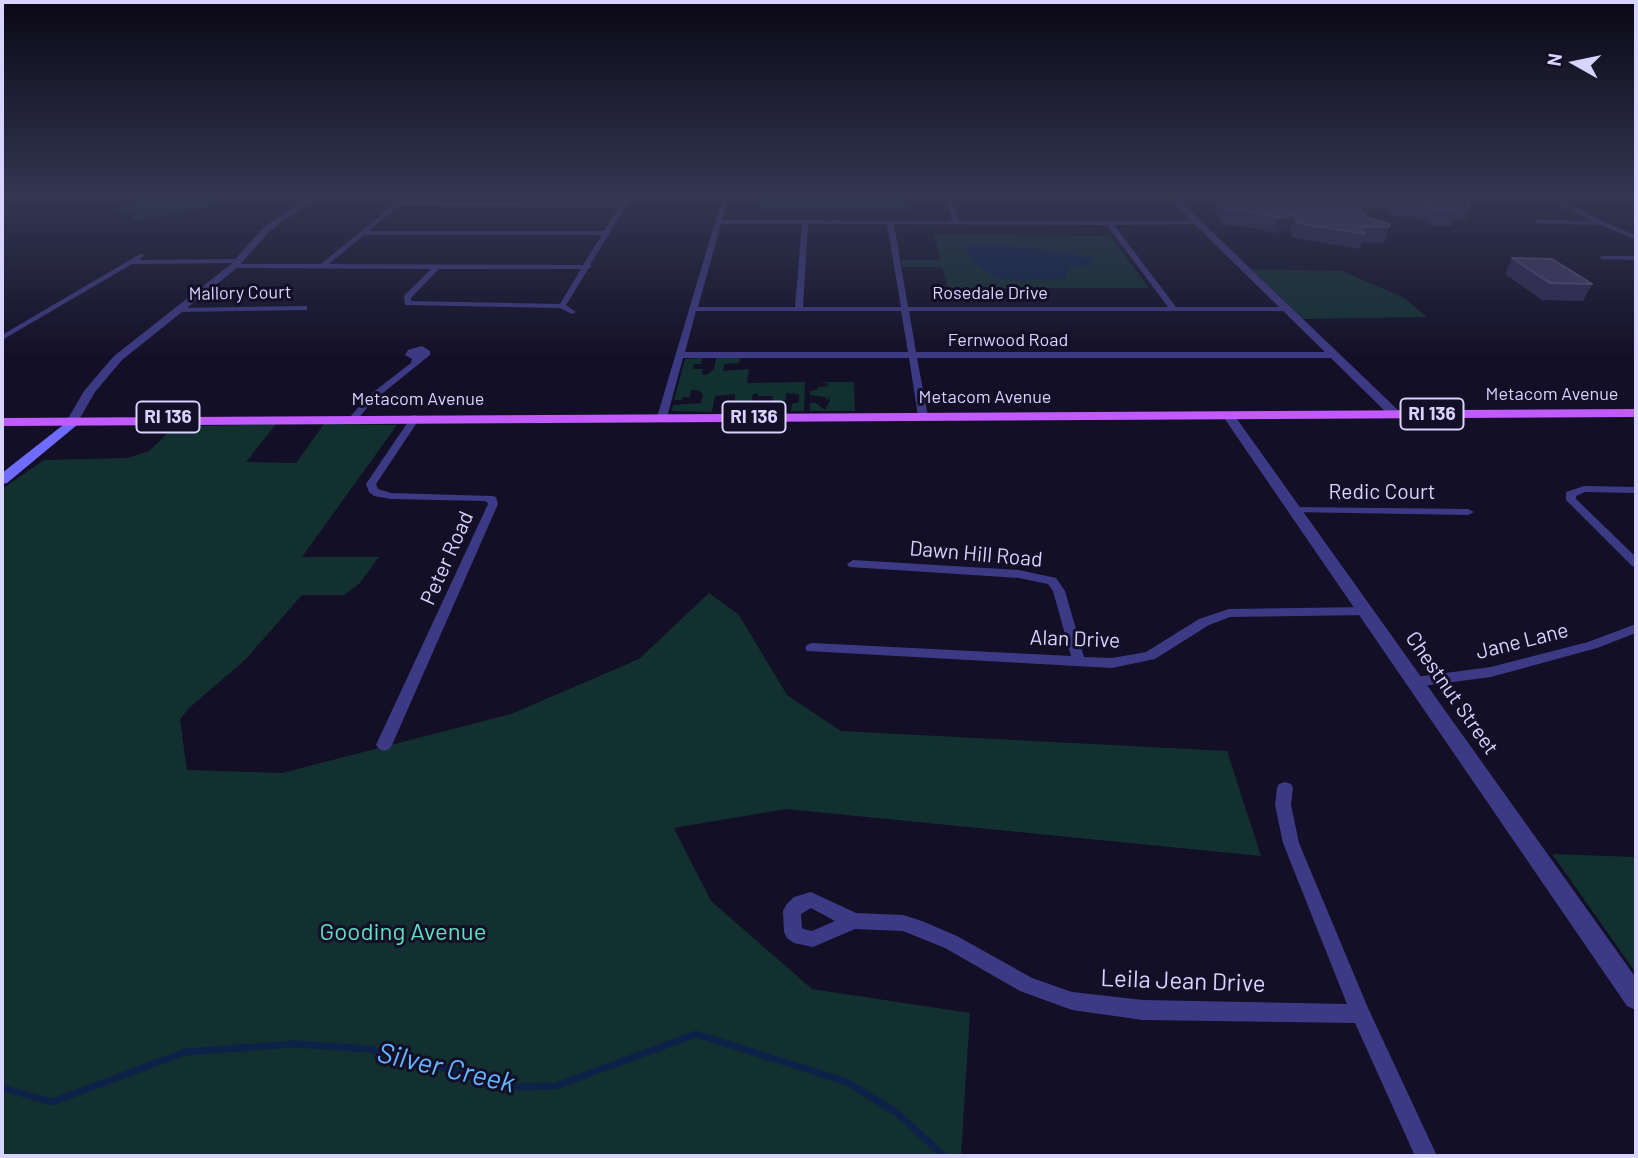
<!DOCTYPE html>
<style>
body{margin:0}
#map{position:relative;width:1638px;height:1158px;overflow:hidden;background:#130f26;font-family:Barlow,sans-serif}
canvas{display:block}
.frame{position:absolute;inset:0;border:4px solid #d9d4ff;pointer-events:none}
.north{position:absolute;left:1540px;top:28px;width:70px;height:70px;-webkit-text-stroke:5px #130f26;paint-order:stroke;rotate:279deg;font-size:19px;font-weight:700;line-height:28px;text-align:center;color:#d9d4ff}
.north::after{content:'';display:block;margin:auto;width:24px;height:32px;background:#d9d4ff;clip-path:polygon(50% 0,100% 100%,50% 72%,0 100%)}
</style>
<div id="map">
<canvas width="1638" height="1158"></canvas>
<div class="frame"></div>
<div class="north">N</div>
</div>
<script>
const ctx = document.querySelector('canvas').getContext('2d');
ctx.lineJoin = 'round';
function fill(path, color) {
  ctx.fillStyle = color;
  ctx.fill(path, 'evenodd');
}
function shape(rows) {
  const path = new Path2D();
  for (const r of rows) {
    path.moveTo(r[0], r[1]);
    for (let i = 2; i < r.length; i += 2) path.lineTo(r[i], r[i + 1]);
  }
  return path;
}
function stroke(path, color, width, dash) {
  ctx.strokeStyle = color;
  ctx.lineWidth = width;
  ctx.lineCap = dash ? 'butt' : 'round';
  ctx.setLineDash(dash || []);
  ctx.stroke(path);
}
function label(font, color, halo, rows, align = 'center') {
  ctx.font = font + ' Barlow,sans-serif';
  ctx.lineWidth = 6;
  ctx.setLineDash([]);
  ctx.textBaseline = 'middle';
  ctx.strokeStyle = halo;
  ctx.fillStyle = color;
  for (const [text, x, y, turn = 0] of rows) {
    ctx.save();
    ctx.translate(x, y);
    ctx.rotate((+turn || 0) * Math.PI / 180);
    ctx.textAlign = isNaN(turn) ? turn : align;
    if (halo) ctx.strokeText(text, 0, 0);
    ctx.fillText(text, 0, 0);
    ctx.restore();
  }
}
const green = shape([
 [143,199,249,199,129,222,135,215,117,212,117,209,130,206],
 [764,199,906,199,909,209,762,209],
 [934,234,1110,236,1149,288,948,288,942,267,902,267,901,260,940,260],
 [1252,269,1342,271,1403,297,1427,317,1303,319],
 [741,357,739,363,724,364,723,371,749,369,747,383,805,382,804,411,791,411,792,404,799,402,799,394,786,393,785,402,772,405,773,396,758,396,758,393,753,394,751,402,765,404,750,407,745,412,740,411,739,408,729,405,735,402,735,394,715,396,712,412,672,411,673,405,701,403,703,394,698,390,691,390,690,397,683,397,682,400,674,400,685,359,702,358,701,364,694,364,693,369,703,369,702,374,707,375,714,369,716,358],
 [817,382,854,382,855,411,810,411,810,403,816,403,825,410,830,401,829,395,828,401,825,397,810,395,810,391,817,390,818,387,828,386,827,383],
 [276,424,246,462,296,463,324,424,397,425,302,557,379,557,359,584,344,595,302,595,245,660,188,709,180,720,187,770,282,773,511,714,639,659,709,593,739,615,787,695,841,731,1227,751,1261,856,786,809,674,828,711,901,812,989,970,1013,961,1156,2,1156,2,489,44,460,127,458,149,451,174,427],
 [1552,854,1636,857,1636,973]
]);
const water = shape([
 [967,245,999,245,1067,252,1076,256,1093,257,1096,260,1090,265,1068,269,1066,279,1034,279,1023,282,996,278,976,265,964,248]
]);
const stream = shape([
 [2,1088,52,1102,185,1052,295,1044,368,1049,518,1087,556,1086,696,1034,847,1082,897,1113,944,1156]
]);
const minor = shape([
 [400,199,407,199,404,202,621,203,624,199,630,199,590,265,592,267,588,269,566,305,576,312,572,314,560,308,405,305,404,296,431,269,234,268,230,266,234,264,321,264,400,199],
 [399,206,619,207,604,231,369,231,399,206],
 [364,235,602,235,583,265,329,264,364,235],
 [439,269,581,269,560,304,411,301,411,298,439,269],
 [722,199,728,199,722,220,952,221,945,199,951,199,959,221,1197,221,1199,224,1114,225,1176,307,1286,307,1290,309,1286,311,909,311,916,352,1334,352,1338,355,1334,358,917,358,928,416,923,419,918,416,909,358,683,358,667,417,662,420,659,419,657,417,722,199],
 [721,224,802,224,795,307,698,307,721,224],
 [808,224,887,224,901,307,803,307,808,224],
 [894,224,1107,225,1168,307,908,307,894,224],
 [696,311,901,311,908,352,685,352,696,311],
 [1547,199,1555,199,1636,236,1636,240,1601,225,1534,223,1536,220,1593,221,1547,199],
 [1627,199,1636,200,1636,204,1634,203,1627,199],
 [140,254,145,255,139,260,238,259,241,261,238,263,132,264,2,340,2,335,140,254],
 [1602,256,1636,256,1636,260,1600,259,1599,258,1602,256],
 [307,306,307,310,304,310,177,312,173,310,177,308,307,306],
 [422,346,430,351,430,355,373,401,356,421,350,421,350,417,367,397,411,363,412,359,405,355,408,350,422,346],
 [415,415,420,418,376,484,378,489,391,493,492,496,496,497,498,504,392,745,389,749,384,751,379,749,376,745,488,504,487,502,484,501,391,499,374,496,369,492,366,484,412,416,415,415],
 [1584,486,1636,487,1636,493,1585,492,1576,496,1576,499,1636,557,1636,567,1632,566,1566,500,1566,492,1584,486],
 [1295,507,1468,509,1474,512,1468,515,1291,512,1289,510,1295,507],
 [853,560,1019,570,1056,578,1065,591,1084,657,1112,658,1146,652,1199,619,1229,609,1367,607,1373,611,1367,615,1230,617,1209,625,1155,659,1112,668,807,651,805,648,807,645,812,643,1071,656,1053,591,1048,584,1019,578,849,567,847,564,853,560],
 [1636,624,1636,633,1597,648,1491,677,1415,687,1410,685,1408,682,1410,679,1415,677,1491,667,1588,642,1636,624],
 [1285,782,1291,784,1293,788,1291,805,1299,843,1368,1008,1437,1156,1415,1156,1355,1023,1143,1020,1072,1010,1020,991,945,948,903,931,855,929,813,947,794,943,787,938,784,932,783,911,786,905,794,897,811,892,856,913,903,915,922,921,957,936,1032,978,1072,992,1143,1000,1347,1004,1283,843,1275,805,1277,788,1279,784,1285,782],
 [811,908,835,921,812,931,804,929,802,928,801,914,811,908]
]);
const tertiary = shape([
 [305,199,314,199,270,231,237,268,122,360,95,392,76,425,68,425,66,422,84,391,114,356,231,264,264,227,305,199],
 [1169,199,1178,199,1400,412,1400,418,1392,418,1169,199],
 [1228,411,1232,412,1636,978,1636,1010,1627,1006,1222,415,1228,411]
]);
const secondary = shape([
 [72,418,77,419,77,425,7,483,2,484,2,473,72,418]
]);
const primary = shape([
 [1636,409,1636,417,2,426,2,418,1636,409]
]);
const wall = shape([
 [1218,199,1467,199,1470,208,1464,222,1454,219,1451,226,1435,226,1418,219,1390,215,1388,207,1374,211,1359,206,1366,217,1389,227,1384,243,1362,242,1359,249,1299,239,1292,237,1290,230,1274,233,1249,227,1222,225,1215,209],
 [1512,258,1592,284,1583,301,1542,300,1505,274]
]);
const shadedWall = shape([
 [1378,199,1391,199,1388,207,1374,211],
 [1295,215,1290,230,1274,233,1278,218]
]);
const building = shape([
 [1220,199,1353,199,1366,217,1390,224,1389,227,1360,226,1365,234,1304,224,1297,222,1295,215,1278,218,1253,212,1226,210,1220,199],
 [1395,199,1467,199,1470,208,1457,203,1457,211,1441,211,1424,205,1395,200,1395,199],
 [1512,258,1552,259,1592,284,1550,283,1512,258]
]);
const farStreetnames = [
 ["Mallory Court",240,293,-1],
 ["Rosedale Drive",990,293],
 ["Fernwood Road",1008,340],
 ["Metacom Avenue",1552,394],
 ["Metacom Avenue",985,397],
 ["Metacom Avenue",418,399]
];
const shields = [
 [1432,414,63],
 [168,417,63],
 [754,417,63]
];
const shieldNames = [
 ["RI 136",1432,414],
 ["RI 136",168,417],
 ["RI 136",754,417]
];
const streetNames = [
 ["Redic Court",1382,492],
 ["Dawn Hill Road",976,554,5],
 ["Peter Road",447,558,-66],
 ["Alan Drive",1075,639,2],
 ["Jane Lane",1522,641,-14],
 ["Chestnut Street",1452,693,55]
];
const nearParknames = [
 ["Gooding Avenue",403,932]
];
const nearStreetnames = [
 ["Leila Jean Drive",1183,981,2]
];
const nearWaternames = [
 ["Silver Creek",446,1068,13]
];
fill(green, '#12302f');
fill(water, '#0c2248');
stroke(stream, '#0c2248', 7);
fill(minor, '#3d3a85');
fill(tertiary, '#3d3a85');
fill(secondary, '#6f6bff');
fill(primary, '#c25bff');
fill(wall, '#312854');
fill(shadedWall, '#1d163a');
fill(building, '#433a66');
stroke(building, '#5a527e', 2);
const sky = ctx.createLinearGradient(0, 0, 0, 361);
sky.addColorStop(0, '#0a0815');
sky.addColorStop(0.55, '#333752');
sky.addColorStop(1, '#33375200');
ctx.fillStyle = sky;
ctx.fillRect(0, 0, 1638, 361);
label('18px', '#d9d4ff', '#130f26', farStreetnames);
for (const [x, y, w] of shields) {
  const box = new Path2D();
  box.roundRect(x - w / 2, y - 15.5, w, 31, 5);
  ctx.fillStyle = '#130f26';
  ctx.fill(box);
  stroke(box, '#d9d4ff', 2);
}
label('bold 19px', '#d9d4ff', null, shieldNames);
label('21px', '#d9d4ff', '#130f26', streetNames);
label('24px', '#5fe0c0', '#130f26', nearParknames);
label('24px', '#d9d4ff', '#130f26', nearStreetnames);
label('italic 28px', '#62b6ff', '#130f26', nearWaternames);
</script>
